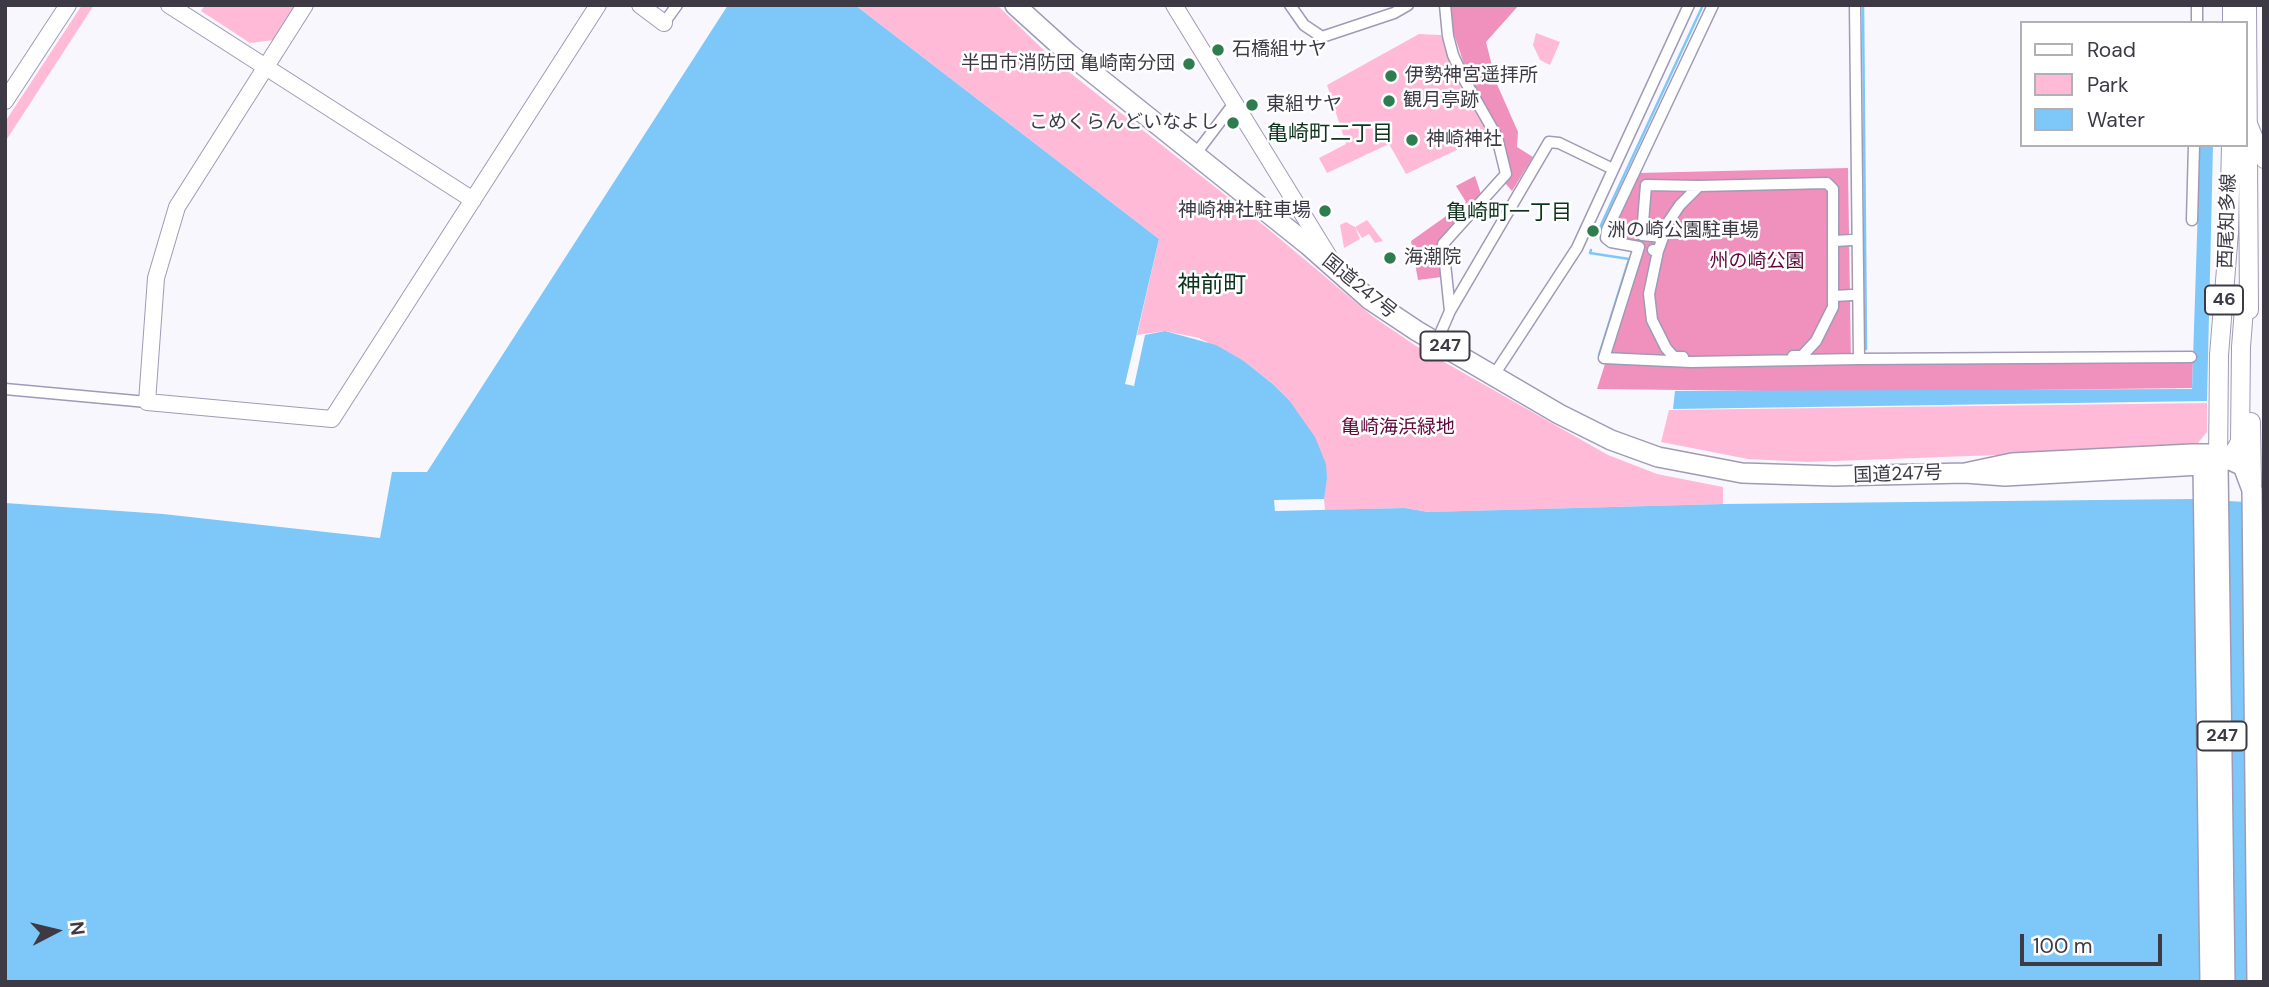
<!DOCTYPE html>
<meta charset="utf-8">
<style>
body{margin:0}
#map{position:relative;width:2269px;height:987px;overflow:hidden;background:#f9f7fe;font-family:"DM Sans",sans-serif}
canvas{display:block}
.frame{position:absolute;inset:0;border:7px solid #3d3a46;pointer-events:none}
.legend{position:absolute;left:2020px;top:21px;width:228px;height:126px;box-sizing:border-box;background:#fff;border:2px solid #b1b0b5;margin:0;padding:9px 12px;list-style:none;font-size:21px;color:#3d3a46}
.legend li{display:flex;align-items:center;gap:14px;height:35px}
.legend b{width:35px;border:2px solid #b1b0b5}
.north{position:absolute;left:21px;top:896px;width:70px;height:70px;-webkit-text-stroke:5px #fff;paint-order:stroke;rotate:83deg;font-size:19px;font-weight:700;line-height:28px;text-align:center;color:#3d3a46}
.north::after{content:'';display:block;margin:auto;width:24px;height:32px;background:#3d3a46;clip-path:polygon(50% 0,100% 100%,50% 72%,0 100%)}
.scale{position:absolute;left:2020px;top:934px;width:142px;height:32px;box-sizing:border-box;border:4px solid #3d3a46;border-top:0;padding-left:9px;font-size:21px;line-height:24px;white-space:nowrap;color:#3d3a46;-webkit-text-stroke:5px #fff;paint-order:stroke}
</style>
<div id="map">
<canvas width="2269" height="987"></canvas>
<div class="frame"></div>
<ul class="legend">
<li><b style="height:9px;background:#fff"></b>Road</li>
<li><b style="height:19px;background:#ffbad8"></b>Park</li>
<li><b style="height:19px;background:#7dc8f9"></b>Water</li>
</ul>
<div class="north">N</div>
<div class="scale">100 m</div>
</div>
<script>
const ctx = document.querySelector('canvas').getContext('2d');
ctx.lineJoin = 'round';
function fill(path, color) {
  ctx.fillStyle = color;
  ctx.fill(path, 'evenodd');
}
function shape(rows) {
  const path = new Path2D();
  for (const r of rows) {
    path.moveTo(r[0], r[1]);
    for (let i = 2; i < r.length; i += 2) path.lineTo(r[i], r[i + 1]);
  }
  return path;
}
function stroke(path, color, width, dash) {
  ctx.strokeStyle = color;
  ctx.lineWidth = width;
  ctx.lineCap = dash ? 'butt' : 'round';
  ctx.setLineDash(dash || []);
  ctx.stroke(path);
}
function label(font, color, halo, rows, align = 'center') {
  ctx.font = font + ' "DM Sans","Noto Sans JP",sans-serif';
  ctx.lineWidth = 5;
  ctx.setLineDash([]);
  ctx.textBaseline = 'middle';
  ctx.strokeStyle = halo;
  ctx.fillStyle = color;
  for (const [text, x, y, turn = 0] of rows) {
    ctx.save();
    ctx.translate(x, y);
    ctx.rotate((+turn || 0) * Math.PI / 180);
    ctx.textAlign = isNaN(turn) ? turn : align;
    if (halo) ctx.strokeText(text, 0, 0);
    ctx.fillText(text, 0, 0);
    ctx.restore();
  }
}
const green = shape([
 [82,5,94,5,5,142,5,122],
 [205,5,296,5,274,40,250,43,201,11],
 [855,5,997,5,1055,61,1267,228,1372,316,1416,346,1608,455,1657,474,1723,487,1723,504,1429,512,1405,508,1325,510,1324,499,1289,400,1274,385,1244,361,1199,338,1165,331,1137,335,1159,239],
 [1536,33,1560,42,1550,65,1540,60,1533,45],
 [1419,34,1441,35,1461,88,1490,134,1406,174,1389,144,1327,173,1319,158,1346,144,1327,85],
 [1367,220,1383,241,1375,243,1369,234,1362,238,1355,227,1360,239,1344,248,1340,225,1346,222,1355,227],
 [2207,403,2207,432,2198,443,2185,448,1808,462,1748,459,1661,442,1669,410]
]);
const forest = shape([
 [1448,5,1519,5,1486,42,1496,82,1518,132,1517,147,1533,157,1512,191,1505,183,1508,162,1468,76,1450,22],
 [1848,168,1851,363,2193,360,2192,388,1851,392,1597,389,1641,251,1614,237,1611,230,1638,173],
 [1475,176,1482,197,1439,245,1442,277,1418,280,1411,241,1466,202,1456,186]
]);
const water = shape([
 [728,5,855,5,1159,239,1125,384,1134,386,1145,335,1165,331,1216,345,1244,361,1274,385,1289,400,1315,437,1326,464,1327,478,1324,499,1274,500,1275,511,1405,508,1428,512,1723,504,2192,499,2264,503,2264,982,5,982,5,503,163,514,380,538,392,472,427,472],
 [2200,145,2213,145,2207,401,1673,409,1675,391,2192,389]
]);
const stream = shape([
 [1863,5,1866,349],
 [1595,238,1703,5],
 [1591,250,1590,253,1629,259,1599,355]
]);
const street = shape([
 [1290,5,1304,25,1322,37,1394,13,1408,5],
 [1445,5,1448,36,1453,55,1464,79,1497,137,1506,174,1443,244,1450,311],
 [1713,5,1607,230,1606,238,1611,242,1639,247,1604,358,1691,362,1859,359],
 [1855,5,1859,359,2191,357],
 [2197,5,2197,23],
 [664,23,677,5],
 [1194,156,1235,102],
 [2192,220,2194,145],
 [1662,237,1642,235,1646,185,1699,186],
 [1834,241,1852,240],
 [1653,250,1658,251,1669,221,1680,205,1699,186,1827,183,1833,189,1833,307,1816,341,1802,356,1793,356],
 [1658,251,1649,294,1652,320,1666,348,1674,357,1683,357],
 [1834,296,1852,295],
 [1437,341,1450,311,1549,142,1559,143,1613,169],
 [1494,375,1577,248,1689,5],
 [5,389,147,402]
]);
const secondary = shape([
 [169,5,473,200],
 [305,5,177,207,156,278,147,402,332,419,598,5],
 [640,5,664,23],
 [1174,5,1334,265],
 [5,101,68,5],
 [2249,124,2264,160]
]);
const primary = shape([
 [2232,5,2232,23],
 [2247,5,2249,310],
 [2231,145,2229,232,2219,355,2218,464,2231,458,2240,442,2241,347,2244,309,2249,300],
 [2251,422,2252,484]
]);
const highway = shape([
 [1015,5,1068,53,1308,245,1369,299,1417,331,1559,414,1611,440,1658,457,1742,473,1834,476,1965,473],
 [2203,466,2210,982],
 [2225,982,2218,464,2005,476,1965,473,2012,463,2192,454,2218,454,2243,466,2252,490,2257,982]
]);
const markers = [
 [1218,50,7,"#2e7d4e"],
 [1189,64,7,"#2e7d4e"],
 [1391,76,7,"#2e7d4e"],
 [1389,101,7,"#2e7d4e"],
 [1252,105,7,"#2e7d4e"],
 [1233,123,7,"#2e7d4e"],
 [1412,140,7,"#2e7d4e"],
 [1325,211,7,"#2e7d4e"],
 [1593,231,7,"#2e7d4e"],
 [1390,258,7,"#2e7d4e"]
];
const shields = [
 [2224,300,38],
 [1445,346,49],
 [2222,736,49]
];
const shieldNames = [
 ["46",2224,300],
 ["247",1445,346],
 ["247",2222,736]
];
const poiNames = [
 ["石橋組サヤ",1232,50],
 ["半田市消防団 亀崎南分団",1175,64,"right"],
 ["伊勢神宮遥拝所",1405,76],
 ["観月亭跡",1403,101],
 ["東組サヤ",1266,105],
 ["こめくらんどいなよし",1219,123,"right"],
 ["神崎神社",1426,140],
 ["神崎神社駐車場",1311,211,"right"],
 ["洲の崎公園駐車場",1607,231],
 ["海潮院",1404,258]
];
const streetNames = [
 ["西尾知多線",2228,221,-88],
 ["国道247号",1359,287,39],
 ["国道247号",1898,475,-2]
];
const parkNames = [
 ["州の崎公園",1757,262],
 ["亀崎海浜緑地",1398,428]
];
const neighbourhoodNames = [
 ["亀崎町二丁目",1330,134],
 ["亀崎町一丁目",1509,213]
];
const quarterNames = [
 ["神前町",1212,286]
];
fill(green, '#ffbad8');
fill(forest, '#f090bc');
fill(water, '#7dc8f9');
stroke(stream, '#7dc8f9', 2.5);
stroke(street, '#a09ab6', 13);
stroke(secondary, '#a09ab6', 18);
stroke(primary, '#a09ab6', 20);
stroke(highway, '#a09ab6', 22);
stroke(street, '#fff', 10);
stroke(secondary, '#fff', 16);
stroke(primary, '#fff', 18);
stroke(highway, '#fff', 19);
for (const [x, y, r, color] of markers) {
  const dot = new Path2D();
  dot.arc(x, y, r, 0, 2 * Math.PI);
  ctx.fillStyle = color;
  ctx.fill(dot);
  stroke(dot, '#fff', 2.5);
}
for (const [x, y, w] of shields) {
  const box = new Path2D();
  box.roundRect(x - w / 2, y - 14.5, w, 29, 5);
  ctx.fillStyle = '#fff';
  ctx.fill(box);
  stroke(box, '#3d3a46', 2);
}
label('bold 18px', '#3d3a46', null, shieldNames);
label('19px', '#3d3a46', '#fff', poiNames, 'left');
label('19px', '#3d3a46', '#fff', streetNames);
label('19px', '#5f083b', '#fff', parkNames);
label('21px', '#0d331d', '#fff', neighbourhoodNames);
label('23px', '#0d331d', '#fff', quarterNames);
</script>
